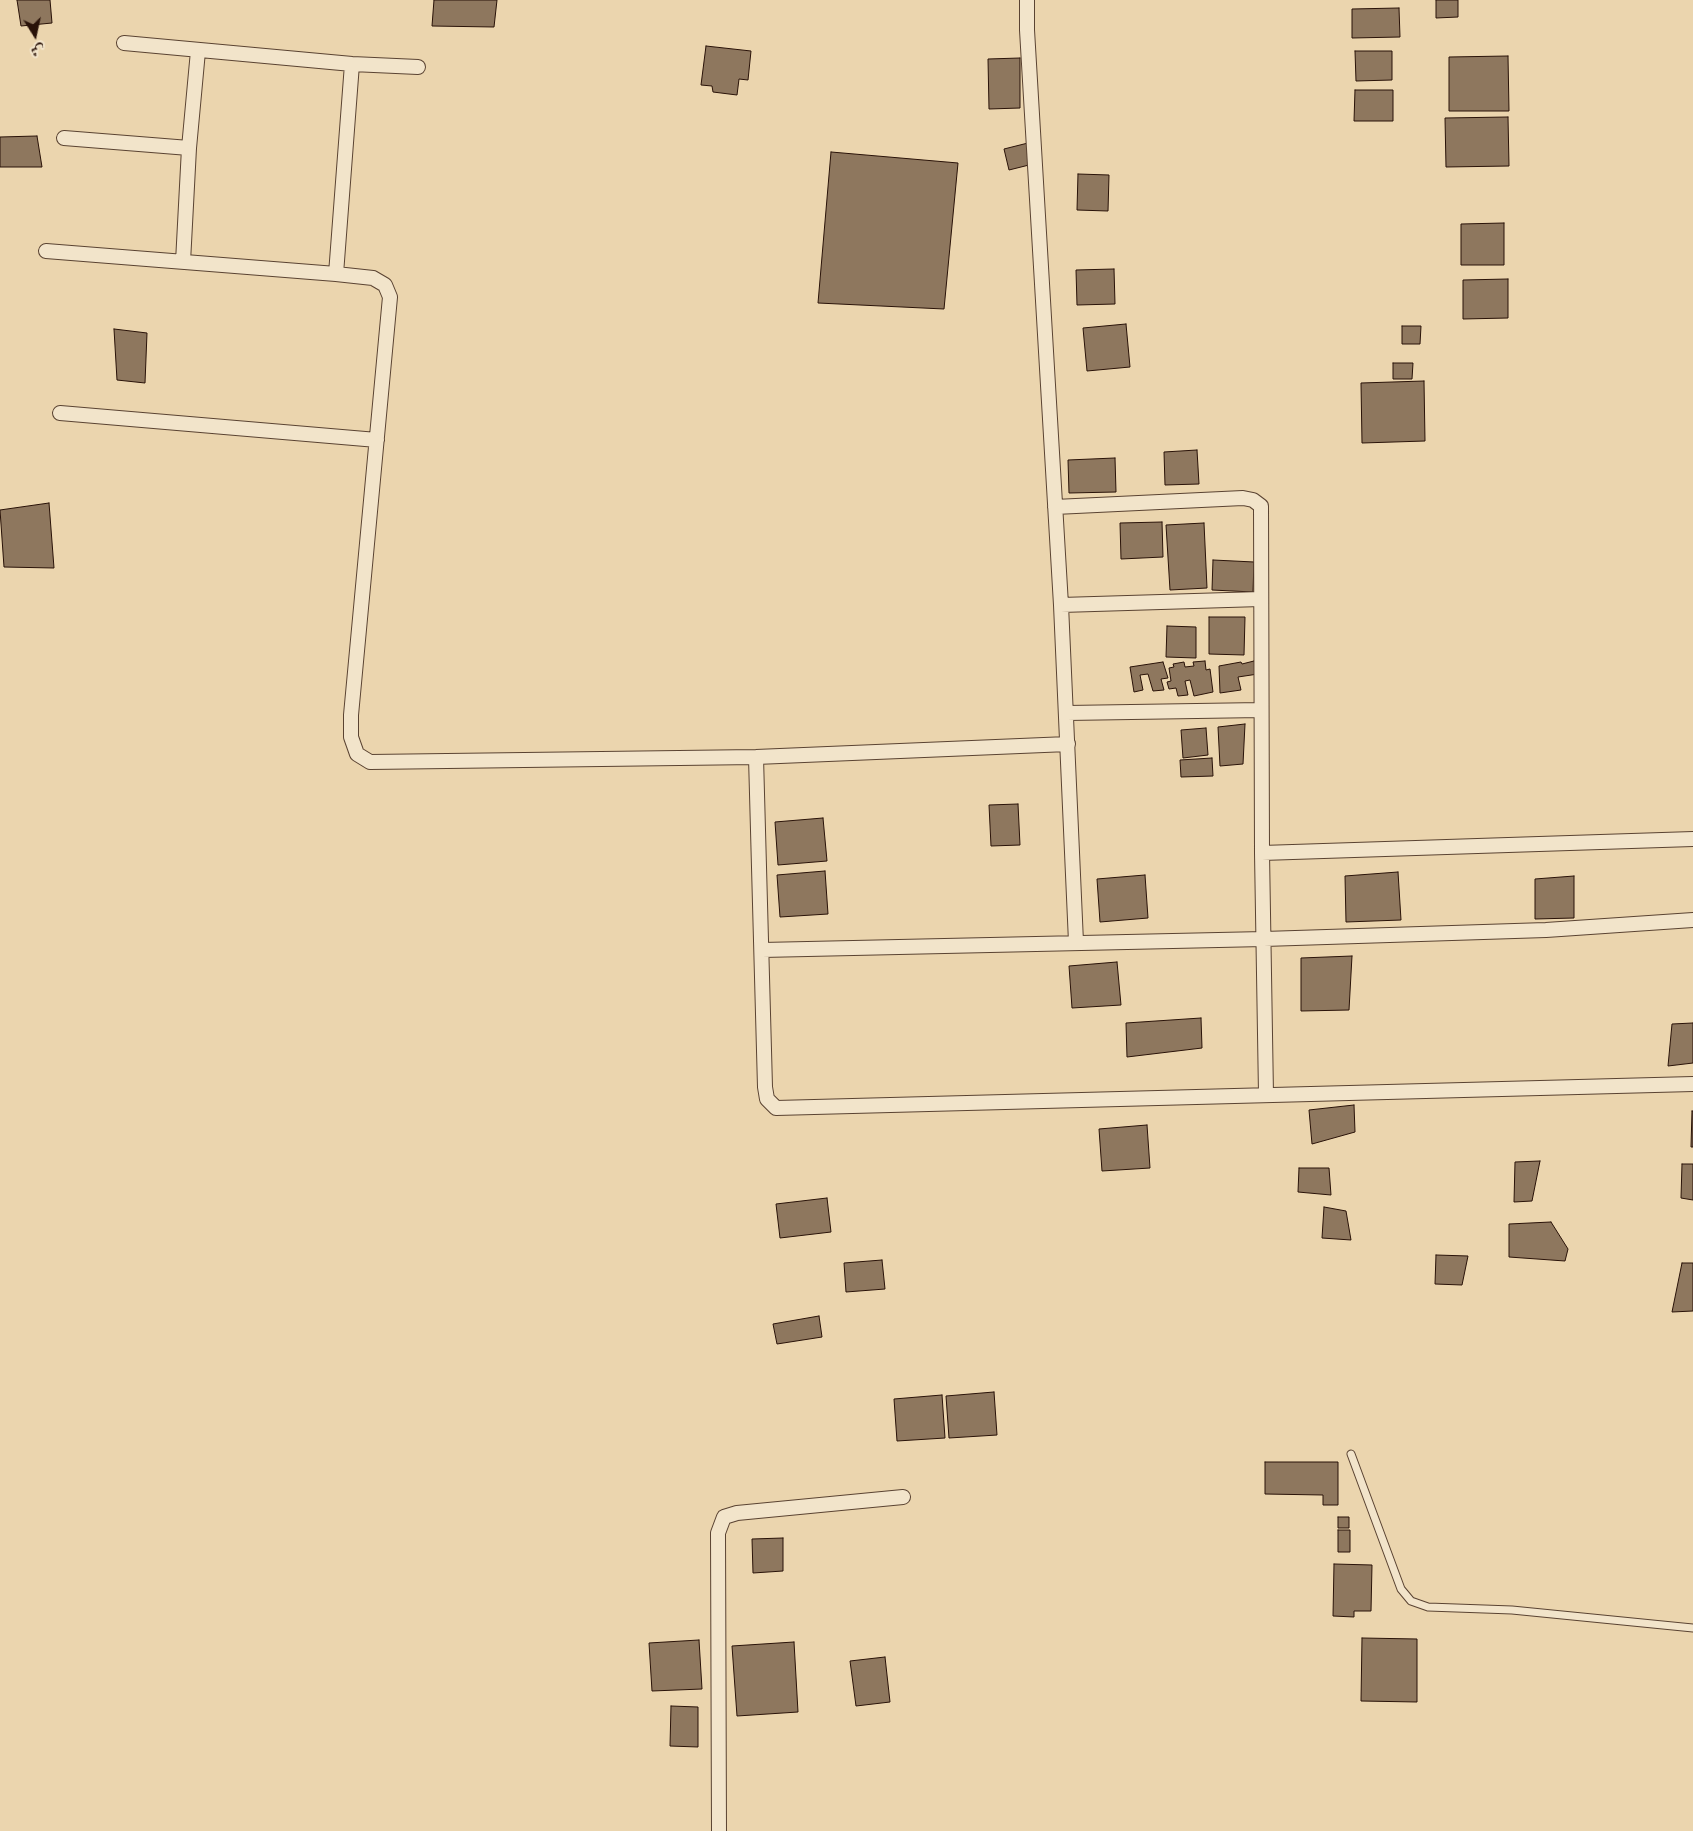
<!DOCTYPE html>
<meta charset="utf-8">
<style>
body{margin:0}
#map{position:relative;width:1693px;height:1831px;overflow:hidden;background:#ebd5ae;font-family:Cardo,Amiri,serif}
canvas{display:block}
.north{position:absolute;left:10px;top:10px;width:50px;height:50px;-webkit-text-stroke:4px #f2e4ca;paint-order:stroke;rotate:170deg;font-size:14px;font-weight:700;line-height:20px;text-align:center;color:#291208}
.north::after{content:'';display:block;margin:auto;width:18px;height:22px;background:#291208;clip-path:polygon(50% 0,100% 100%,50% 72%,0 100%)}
</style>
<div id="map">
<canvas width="1693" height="1831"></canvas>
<div class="north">ش</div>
</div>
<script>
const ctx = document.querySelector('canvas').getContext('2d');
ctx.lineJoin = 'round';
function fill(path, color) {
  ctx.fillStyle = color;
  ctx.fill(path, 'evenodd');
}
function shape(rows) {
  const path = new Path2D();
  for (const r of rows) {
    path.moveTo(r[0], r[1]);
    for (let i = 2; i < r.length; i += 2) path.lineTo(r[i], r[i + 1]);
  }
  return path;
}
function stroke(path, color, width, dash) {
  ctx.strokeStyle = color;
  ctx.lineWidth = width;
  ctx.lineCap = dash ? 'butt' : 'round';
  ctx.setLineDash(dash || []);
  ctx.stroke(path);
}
const building = shape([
 [17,0,50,0,52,23,21,26,17,0],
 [434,0,497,0,494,27,432,26,434,0],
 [1436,0,1458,0,1458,17,1436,18,1436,0],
 [1399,8,1400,37,1352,38,1352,9,1399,8],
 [706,46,751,51,748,80,739,79,737,95,713,92,712,86,701,85,706,46],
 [1355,51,1392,51,1392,80,1356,81,1355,51],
 [1508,56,1509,111,1449,111,1449,57,1508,56],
 [1020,58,1020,108,989,109,988,59,1020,58],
 [1355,90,1393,90,1393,121,1354,121,1355,90],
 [1508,117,1509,166,1446,167,1445,118,1508,117],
 [37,136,42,167,0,167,0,137,37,136],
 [1028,143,1033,164,1009,170,1004,149,1028,143],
 [831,152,958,163,944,309,818,303,831,152],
 [1078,174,1109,175,1108,211,1077,210,1078,174],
 [1504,223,1504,265,1461,265,1461,224,1504,223],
 [1114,269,1115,304,1077,305,1076,270,1114,269],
 [1508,279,1508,318,1463,319,1463,280,1508,279],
 [1126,324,1130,367,1087,371,1083,328,1126,324],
 [1402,326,1421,326,1420,344,1402,344,1402,326],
 [114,329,147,333,145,383,117,380,114,329],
 [1393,363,1413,363,1412,379,1393,379,1393,363],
 [1424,381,1425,441,1362,443,1361,383,1424,381],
 [1197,450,1199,484,1165,485,1164,452,1197,450],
 [1115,458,1116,492,1069,493,1068,460,1115,458],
 [49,503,54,568,4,567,0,510,49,503],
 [1162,522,1163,557,1121,559,1120,523,1162,522],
 [1204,523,1207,588,1170,590,1166,525,1204,523],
 [1213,560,1254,562,1253,592,1212,590,1213,560],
 [1209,617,1245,617,1244,655,1209,654,1209,617],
 [1167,626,1196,627,1196,658,1166,657,1167,626],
 [1205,661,1206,670,1210,669,1213,692,1194,696,1190,680,1185,681,1188,695,1178,696,1176,688,1169,689,1167,682,1171,681,1169,668,1174,667,1173,664,1184,662,1185,667,1194,666,1193,662,1205,661],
 [1254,661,1258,674,1238,677,1241,690,1220,693,1219,666,1241,662,1242,664,1254,661],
 [1163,662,1168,678,1161,679,1164,690,1153,691,1148,674,1140,675,1143,690,1134,692,1130,667,1163,662],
 [1245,724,1243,764,1220,766,1218,727,1245,724],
 [1206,728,1208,755,1183,758,1181,730,1206,728],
 [1212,758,1213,776,1181,777,1180,760,1212,758],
 [1018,804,1020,845,991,846,989,805,1018,804],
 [823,818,827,861,778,865,775,822,823,818],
 [825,871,828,914,780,917,777,875,825,871],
 [1398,872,1401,920,1346,922,1345,876,1398,872],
 [1145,875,1148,918,1100,922,1097,879,1145,875],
 [1574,876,1574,918,1535,919,1535,879,1574,876],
 [1352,956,1349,1010,1301,1011,1301,958,1352,956],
 [1117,962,1121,1005,1072,1008,1069,966,1117,962],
 [1201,1018,1202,1048,1127,1057,1126,1023,1201,1018],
 [1693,1023,1693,1063,1668,1066,1672,1024,1693,1023],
 [1354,1105,1355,1132,1312,1144,1309,1110,1354,1105],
 [1692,1111,1693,1111,1693,1147,1691,1147,1692,1111],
 [1147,1125,1150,1168,1102,1171,1099,1129,1147,1125],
 [1540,1161,1532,1201,1514,1202,1515,1162,1540,1161],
 [1682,1164,1693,1164,1693,1200,1681,1198,1682,1164],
 [1299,1168,1329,1168,1331,1195,1298,1192,1299,1168],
 [827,1198,831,1232,780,1238,776,1204,827,1198],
 [1324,1207,1346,1211,1351,1240,1322,1238,1324,1207],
 [1551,1222,1568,1249,1565,1261,1509,1257,1509,1224,1551,1222],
 [1436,1255,1468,1256,1462,1285,1435,1284,1436,1255],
 [882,1260,885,1289,846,1292,844,1263,882,1260],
 [1682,1263,1693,1263,1693,1311,1672,1312,1682,1263],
 [819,1316,822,1337,777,1344,773,1324,819,1316],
 [994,1392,997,1435,949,1438,946,1396,994,1392],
 [942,1395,945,1438,897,1441,894,1399,942,1395],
 [1265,1462,1338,1462,1338,1505,1323,1505,1323,1495,1265,1494,1265,1462],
 [1338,1517,1349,1517,1349,1528,1338,1528,1338,1517],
 [1338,1530,1350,1530,1350,1552,1338,1552,1338,1530],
 [783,1538,783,1571,753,1573,752,1539,783,1538],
 [1334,1564,1372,1565,1371,1611,1354,1611,1354,1617,1333,1616,1334,1564],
 [1362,1638,1417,1639,1417,1702,1361,1701,1362,1638],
 [699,1640,702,1689,652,1691,649,1643,699,1640],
 [794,1642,798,1712,737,1716,732,1646,794,1642],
 [885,1657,890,1702,856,1706,850,1661,885,1657],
 [671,1706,698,1707,698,1747,670,1746,671,1706]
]);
const service = shape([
 [1351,1454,1401,1589,1411,1601,1428,1607,1512,1610,1693,1628]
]);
const minor = shape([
 [1027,0,1027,30,1061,605,1076,942],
 [124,43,352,64,418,67],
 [64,138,189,148],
 [46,251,336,274,373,278,385,285,390,297,351,715,351,737,357,754,370,762,756,757,1068,744],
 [183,262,189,148,198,51],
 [336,274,352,64],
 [60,413,377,440],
 [1055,507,1243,498,1253,500,1261,506,1262,853,1266,1094],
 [1061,605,1261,599],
 [1067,713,1261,710],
 [756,757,765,1087,767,1099,776,1108,1693,1084],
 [1262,853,1693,839],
 [762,950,1264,939,1546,930,1693,920],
 [719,1831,718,1533,724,1517,737,1513,903,1497]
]);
fill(building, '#8e775e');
stroke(building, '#291208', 1);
stroke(service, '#5a4332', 9);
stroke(minor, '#5a4332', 16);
stroke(service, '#f2e4ca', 7);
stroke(minor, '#f2e4ca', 14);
</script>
